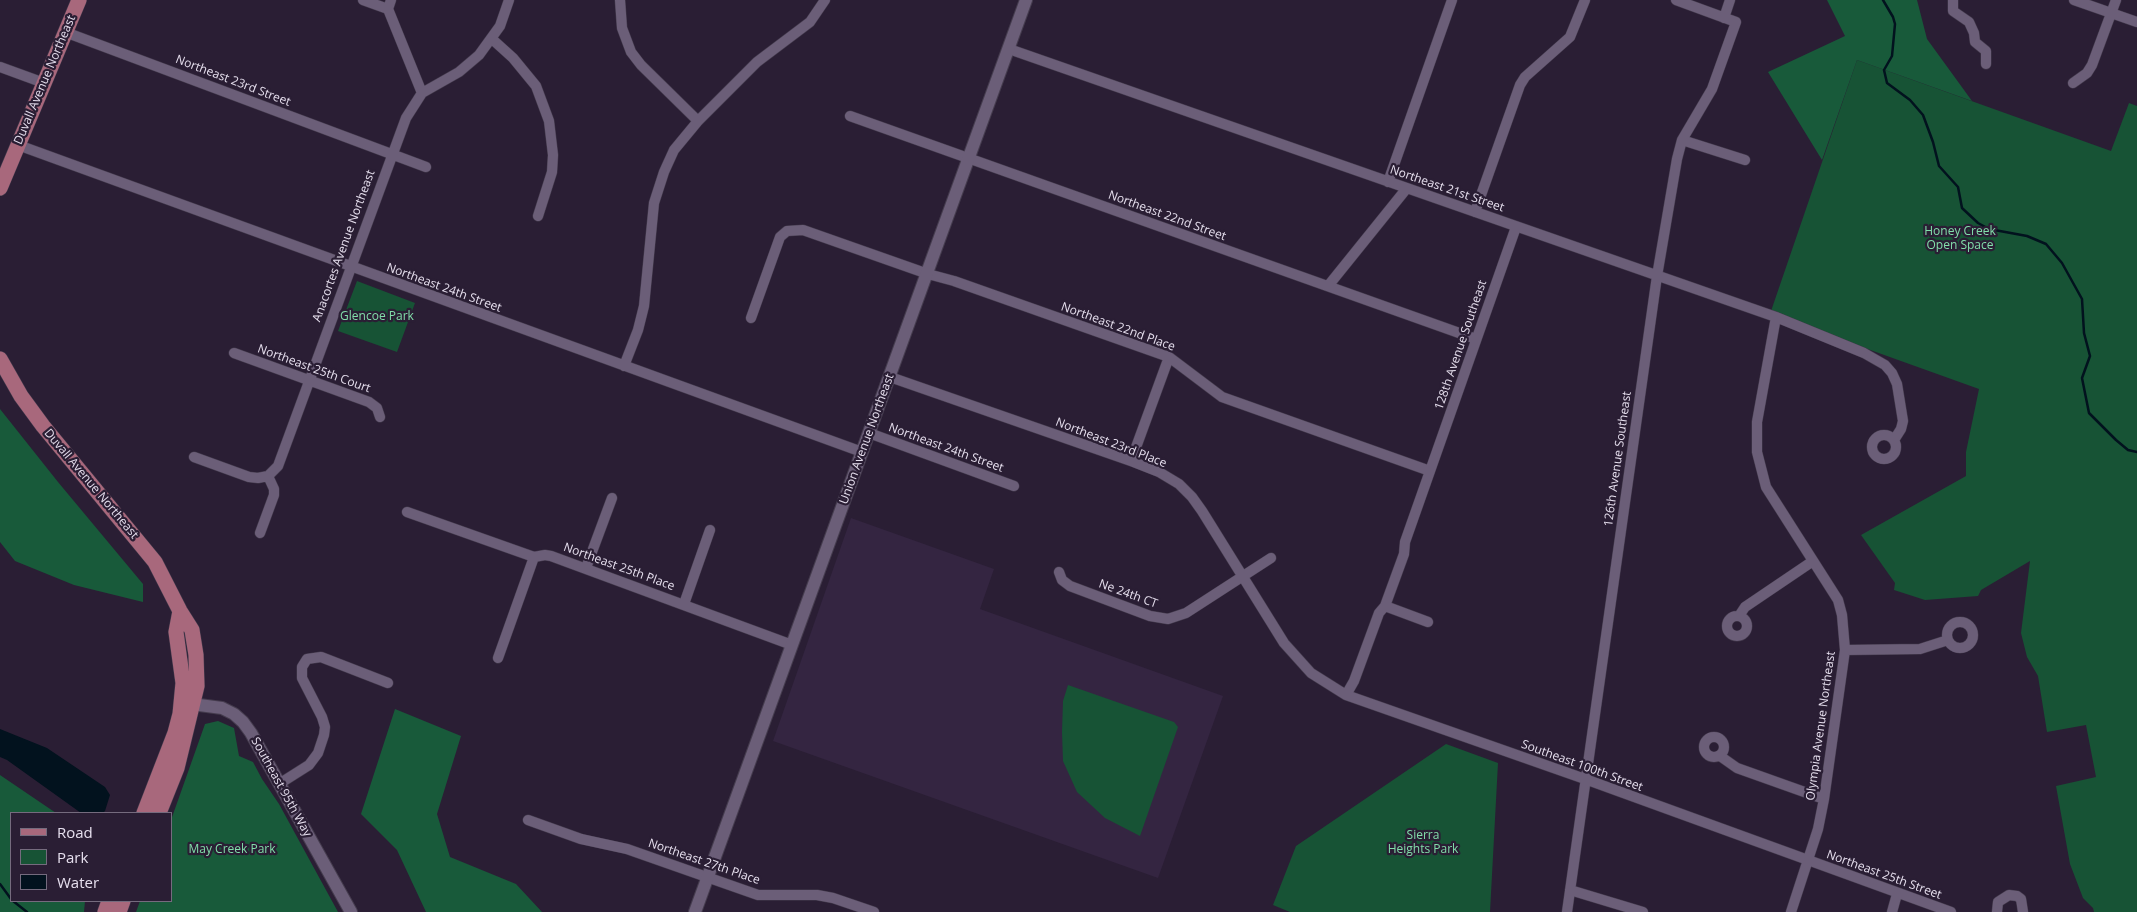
<!DOCTYPE html>
<style>
body{margin:0}
#map{position:relative;width:2137px;height:912px;overflow:hidden;background:#2a1e34;font-family:"Open Sans",sans-serif}
canvas{display:block}
.legend{position:absolute;left:10px;top:812px;width:162px;height:90px;box-sizing:border-box;background:#2a1e34;border:1px solid #756b7e;margin:0;padding:6px 9px;list-style:none;font-size:15px;color:#e6dfee}
.legend li{display:flex;align-items:center;gap:10px;height:25px}
.legend b{width:25px;border:1px solid #756b7e}
</style>
<div id="map">
<canvas width="2137" height="912"></canvas>
<ul class="legend">
<li><b style="height:6px;background:#a8687c"></b>Road</li>
<li><b style="height:14px;background:#175335"></b>Park</li>
<li><b style="height:14px;background:#02121e"></b>Water</li>
</ul>
</div>
<script>
const ctx = document.querySelector('canvas').getContext('2d');
ctx.lineJoin = 'round';
function fill(path, color) {
  ctx.fillStyle = color;
  ctx.fill(path, 'evenodd');
}
function shape(rows) {
  const path = new Path2D();
  for (const r of rows) {
    if (r.length === 3) {
      path.moveTo(r[0] + r[2], r[1]);
      path.arc(r[0], r[1], r[2], 0, 2 * Math.PI);
      continue;
    }
    path.moveTo(r[0], r[1]);
    for (let i = 2; i < r.length; i += 2) path.lineTo(r[i], r[i + 1]);
  }
  return path;
}
function stroke(path, color, width, dash) {
  ctx.strokeStyle = color;
  ctx.lineWidth = width;
  ctx.lineCap = dash ? 'butt' : 'round';
  ctx.setLineDash(dash || []);
  ctx.stroke(path);
}
function label(font, color, halo, rows, align = 'center') {
  ctx.font = font + ' "Open Sans",sans-serif';
  ctx.lineWidth = 4.5;
  ctx.setLineDash([]);
  ctx.textBaseline = 'middle';
  ctx.strokeStyle = halo;
  ctx.fillStyle = color;
  for (const [text, x, y, turn = 0] of rows) {
    ctx.save();
    ctx.translate(x, y);
    ctx.rotate((+turn || 0) * Math.PI / 180);
    ctx.textAlign = isNaN(turn) ? turn : align;
    if (halo) ctx.strokeText(text, 0, 0);
    ctx.fillText(text, 0, 0);
    ctx.restore();
  }
}
const built = shape([
 [851,518,994,569,980,609,1223,696,1158,878,773,741]
]);
const green = shape([
 [1857,60,2111,151,2129,103,2137,106,2137,912,2094,912,2093,908,2083,898,2070,864,2056,786,2096,777,2086,725,2047,732,2038,676,2027,657,2021,633,2030,561,1981,590,1978,596,1925,600,1894,590,1895,583,1861,535,1966,476,1966,452,1979,389,1770,314],
 [357,281,415,303,397,352,338,331],
 [1068,685,1174,722,1178,727,1140,836,1105,818,1077,792,1063,761,1062,732,1063,701],
 [1446,744,1498,763,1490,912,1290,912,1273,905,1296,846]
]);
const forest = shape([
 [1827,0,1917,0,1927,39,1972,101,1857,60,1822,160,1768,72,1845,36],
 [0,409,58,482,143,584,143,602,74,585,15,561,0,542],
 [395,709,461,736,437,814,450,857,516,884,542,912,426,912,397,850,361,814],
 [218,721,234,728,239,756,253,762,262,779,279,804,338,912,136,912,140,901,171,901,171,820,205,724],
 [0,775,56,813,11,813,11,901,85,901,84,912,0,912]
]);
const water = shape([
 [0,729,47,748,105,787,110,795,105,811,103,813,81,813,7,760,0,757]
]);
const stream = shape([
 [1883,0,1893,17,1895,24,1892,56,1884,70,1887,83,1910,100,1923,115,1933,142,1939,166,1958,187,1962,208,1978,223,1989,229,2027,236,2046,244,2062,263,2082,299,2084,333,2090,356,2082,378,2089,413,2116,440,2128,450,2137,452],
 [0,884,11,899],
 [13,901,27,912]
]);
const minor = shape([
 [363,0,388,9],
 [620,0,622,28,631,52,641,65,698,121],
 [1953,0,1953,11,1969,22,1974,33,1975,42,1986,51,1986,64],
 [2074,0,2137,22],
 [388,9,422,93],
 [388,9,391,0],
 [1724,18,1730,0],
 [65,32,426,167],
 [492,39,513,58,536,86,549,121,553,155,552,172,538,216],
 [1009,49,1776,317,1864,353,1885,365,1892,373,1897,384,1903,421,1901,429,1894,440],
 [0,67,44,83],
 [2073,83,2087,73,2092,65,2116,0],
 [850,116,1476,339],
 [1682,140,1745,160],
 [18,145,862,452],
 [1388,182,1452,0],
 [1475,212,1520,85,1525,77,1570,37,1585,0],
 [1328,286,1407,188],
 [1776,317,1757,422,1757,452,1766,487,1838,600,1842,615,1845,650,1824,799,1818,829,1791,912],
 [751,318,780,237,787,231,803,230,928,274,954,281,1169,357,1222,397,1430,471],
 [234,353,369,402,377,408,380,417],
 [624,366,638,330,644,306,654,203,664,172,674,150,698,121,757,62,810,22,825,0],
 [890,377,1131,461,1159,472,1179,484,1192,497,1202,511,1284,643,1311,673,1346,695,1585,779,1951,912],
 [869,433,1014,486],
 [1884,447,12],
 [194,457,249,477,258,478,268,476],
 [1131,461,1169,357],
 [407,512,534,557,545,555,551,556,792,645],
 [260,533,274,495,274,489,268,476,278,466,406,118,422,93,459,72,479,55,500,26,509,0],
 [586,568,612,498],
 [1059,572,1062,580,1070,586,1150,616,1168,619,1186,613,1271,558],
 [684,604,710,530],
 [1385,606,1428,622],
 [1739,616,1745,607,1813,561],
 [1737,626,10],
 [1960,635,13],
 [1845,650,1920,649,1948,640],
 [498,658,534,557],
 [1346,695,1354,681,1379,613,1385,606,1404,554,1405,542,1516,227],
 [1714,747,10],
 [1720,756,1737,768,1824,799],
 [279,784,309,765,318,753,324,735,325,727,322,717,302,678,302,667,307,659,321,657,388,683],
 [528,820,581,839,627,849,758,895,817,895,833,898,874,912],
 [1570,890,1643,912],
 [1567,912,1657,276,1677,159,1682,140,1712,89,1736,22,1676,0],
 [1892,912,1897,894],
 [1997,912,1998,902,2009,895,2017,896,2021,899,2023,912]
]);
const tertiary = shape([
 [184,703,222,708,234,714,243,722,251,733,351,912],
 [695,912,1026,0]
]);
const primary = shape([
 [0,188,79,0],
 [0,359,21,396,43,426,155,562,180,611,192,630,196,655,197,686,177,768,159,813],
 [144,813,175,733,180,714,183,683,176,632,180,611],
 [105,912,109,901],
 [119,912,123,901]
]);
const streetNames = [
 ["Duvall Avenue Northeast",45,80,-67],
 ["Northeast 23rd Street",233,81,21],
 ["Northeast 21st Street",1447,189,19],
 ["Northeast 22nd Street",1167,216,20],
 ["Anacortes Avenue Northeast",344,246,-70],
 ["Northeast 24th Street",444,288,20],
 ["Northeast 22nd Place",1118,327,20],
 ["128th Avenue Southeast",1461,345,-71],
 ["Northeast 25th Court",314,369,20],
 ["Union Avenue Northeast",867,439,-70],
 ["Northeast 23rd Place",1111,443,21],
 ["Northeast 24th Street",946,448,20],
 ["126th Avenue Southeast",1618,459,-82],
 ["Duvall Avenue Northeast",91,484,50],
 ["Northeast 25th Place",619,567,20],
 ["Ne 24th CT",1128,594,20],
 ["Olympia Avenue Northeast",1821,726,-82],
 ["Southeast 100th Street",1582,766,20],
 ["Southeast 95th Way",281,787,61],
 ["Northeast 27th Place",704,862,19],
 ["Northeast 25th Street",1884,875,20]
];
const parkNames = [
 ["Honey Creek",1960,232],
 ["Open Space",1960,246],
 ["Glencoe Park",377,317],
 ["Sierra",1423,836],
 ["Heights Park",1423,850],
 ["May Creek Park",232,850]
];
fill(built, '#342541');
fill(green, '#175335');
fill(forest, '#185a3a');
fill(water, '#02121e');
stroke(stream, '#02121e', 2.5);
stroke(minor, '#453c4e', 11);
stroke(tertiary, '#453c4e', 14);
stroke(primary, '#453c4e', 16);
stroke(minor, '#6b5e78', 10);
stroke(tertiary, '#6b5e78', 12);
stroke(primary, '#a8687c', 15);
label('12px', '#e6dfee', '#2a1e34', streetNames);
label('12px', '#82deaa', '#2a1e34', parkNames);
</script>
